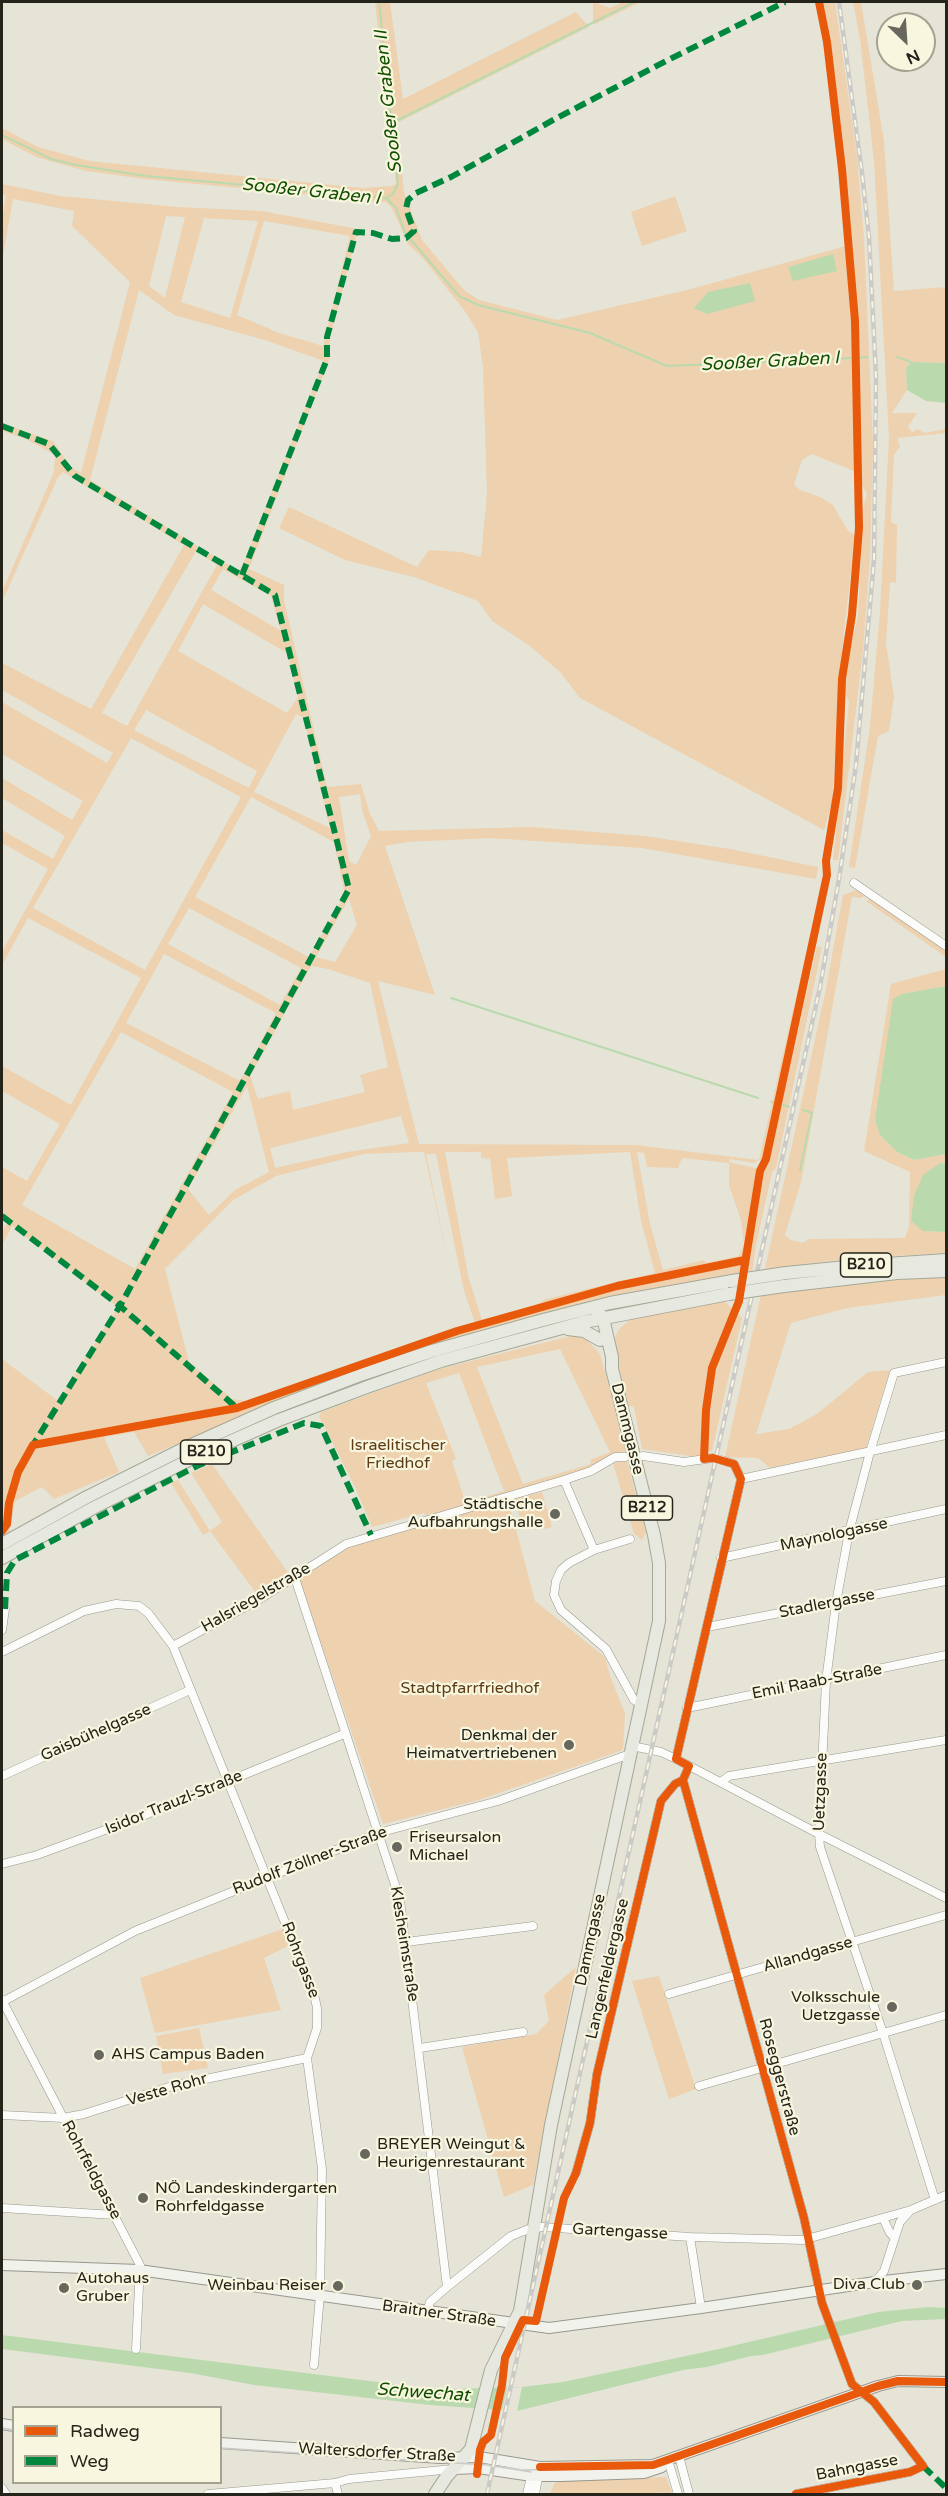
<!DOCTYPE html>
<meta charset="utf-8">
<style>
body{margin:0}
#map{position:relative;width:948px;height:2496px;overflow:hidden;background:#e5e4d7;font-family:"Varela Round",sans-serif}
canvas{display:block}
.frame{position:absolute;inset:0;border:3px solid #25241b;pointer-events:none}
.legend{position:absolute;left:12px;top:2406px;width:210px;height:78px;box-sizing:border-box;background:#f8f6de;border:2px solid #a4a290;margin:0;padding:8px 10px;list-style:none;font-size:18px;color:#25241b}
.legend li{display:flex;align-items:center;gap:12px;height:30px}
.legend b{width:30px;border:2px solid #a4a290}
.north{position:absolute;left:876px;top:12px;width:60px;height:60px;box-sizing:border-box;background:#f8f6de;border:2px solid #a4a290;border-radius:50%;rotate:155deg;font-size:16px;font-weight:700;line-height:24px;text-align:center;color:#25241b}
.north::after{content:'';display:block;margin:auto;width:21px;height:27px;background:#68675d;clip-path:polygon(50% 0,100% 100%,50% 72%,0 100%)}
</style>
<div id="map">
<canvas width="948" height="2496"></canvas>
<div class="frame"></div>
<ul class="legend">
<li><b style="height:8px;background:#e8590c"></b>Radweg</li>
<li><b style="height:8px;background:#00873e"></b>Weg</li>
</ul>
<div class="north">N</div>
</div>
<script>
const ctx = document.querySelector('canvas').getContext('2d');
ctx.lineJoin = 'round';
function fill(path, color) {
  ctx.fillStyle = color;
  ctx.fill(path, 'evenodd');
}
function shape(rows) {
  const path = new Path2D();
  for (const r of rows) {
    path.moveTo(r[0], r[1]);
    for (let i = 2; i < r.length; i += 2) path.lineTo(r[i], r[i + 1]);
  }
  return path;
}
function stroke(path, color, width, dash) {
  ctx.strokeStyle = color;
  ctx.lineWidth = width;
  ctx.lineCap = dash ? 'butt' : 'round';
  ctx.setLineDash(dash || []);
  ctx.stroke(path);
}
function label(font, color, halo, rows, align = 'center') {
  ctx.font = font + ' "Varela Round",sans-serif';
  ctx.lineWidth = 4.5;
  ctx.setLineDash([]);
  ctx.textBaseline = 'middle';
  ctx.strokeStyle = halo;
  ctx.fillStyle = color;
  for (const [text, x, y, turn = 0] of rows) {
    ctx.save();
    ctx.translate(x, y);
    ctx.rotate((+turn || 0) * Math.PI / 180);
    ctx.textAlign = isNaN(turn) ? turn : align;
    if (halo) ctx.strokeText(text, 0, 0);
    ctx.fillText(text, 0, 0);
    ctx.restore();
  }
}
const green = shape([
 [375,2,390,2,403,99,576,12,589,27,397,123,404,192,422,240,464,290,479,300,557,320,691,289,846,246,853,347,854,471,812,454,802,460,794,484,800,490,820,497,833,505,848,531,855,535,841,659,832,803,824,830,580,698,561,673,530,646,492,621,478,601,414,577,345,560,279,528,289,507,417,567,429,550,461,552,481,557,487,494,483,367,478,332,464,310,422,257,408,244,392,208,386,202,145,179,86,171,36,157,2,139,2,128,38,147,89,161,363,188,391,186,396,184],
 [593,2,610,8,623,2,641,2,593,25],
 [822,2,835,2,857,156,864,238,873,444,870,557,863,651,838,860,833,860,849,702,845,694,850,650,858,616,863,508,867,494,860,480,859,339,852,242,838,107],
 [853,2,861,2,884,141,894,291,946,287,946,363,910,362,906,368,907,390,892,413,917,413,908,427,912,432,918,429,924,433,946,429,946,433,897,438,900,446,894,455,891,522,897,525,896,583,890,582,886,643,894,697,889,731,878,736,855,868,849,867,870,726,880,611,889,438,874,161,860,39],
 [2,184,60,196,178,207,262,211,358,229,330,338,329,360,249,569,284,585,284,600,327,787,361,784,370,814,379,831,531,827,645,836,730,849,818,867,816,879,642,848,490,838,407,842,385,846,435,995,378,981,419,1144,635,1145,759,1160,809,940,811,941,764,1157,754,1163,730,1159,729,1162,763,1170,769,1158,817,946,822,947,776,1168,772,1172,756,1245,752,1273,629,1292,531,1317,438,1345,256,1412,148,1456,134,1432,104,1437,119,1472,54,1499,42,1487,15,1501,9,1535,2,1539,2,1359,58,1401,118,1307,12,1226,2,1245,2,1232,7,1222,2,1218,2,1167,27,1181,60,1124,2,1091,2,1066,71,1105,141,978,28,918,2,965,2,952,48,869,2,843,2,830,53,859,65,836,2,798,2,778,72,820,83,801,2,754,2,702,107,763,113,753,2,690,2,663,91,709,184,545,63,472,58,477,2,602,2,592,54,472,55,455,26,439,2,431,2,423,53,441,71,467,81,473,130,282,72,226,74,211,13,199,2,261,2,220,6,196,2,194],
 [166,216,185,217,165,298,149,286],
 [204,218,258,221,230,318,181,302],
 [264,221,350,236,323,346,279,333,237,315],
 [139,290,174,315,265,340,324,361,241,569,237,570,222,561,90,480],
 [196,551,217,565,127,726,102,713],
 [223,569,271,596,281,631,211,590],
 [203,604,287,653,298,697,287,713,178,651],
 [146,710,257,771,249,788,134,730],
 [296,714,304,718,330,828,254,792],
 [131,738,241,797,145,970,33,908],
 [360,794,362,810,371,836,356,865,349,861,339,797],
 [251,797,334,842,345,895,309,957,195,897],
 [349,899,357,925,335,962,316,957],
 [189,908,301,968,280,1005,168,944],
 [164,954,276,1013,240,1081,126,1023],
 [311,966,328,969,370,983,388,1067,360,1075,365,1092,293,1110,290,1091,258,1099,250,1076],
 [121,1032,233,1092,135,1269,22,1205],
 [247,1086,269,1172,235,1190,209,1215,188,1189],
 [401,1116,409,1143,347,1152,275,1168,270,1148],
 [415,1152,424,1152,448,1260,426,1154,436,1154,464,1291,475,1323,246,1401,232,1399,189,1362,165,1269,233,1200,276,1176,364,1154],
 [445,1152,481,1152,481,1158,490,1159,495,1199,512,1196,507,1158,630,1152,641,1221,655,1273,546,1299,538,1304,482,1320,469,1279],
 [637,1152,644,1153,647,1167,678,1168,682,1158,729,1163,729,1185,741,1220,744,1244,739,1256,706,1263,704,1260,663,1270,650,1224],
 [675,196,687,231,642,246,631,212],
 [857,890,865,896,860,898,852,897,801,1182,785,1235,791,1240,802,1243,809,1239,905,1238,909,1227,910,1172,864,1151,891,984,946,969,946,986,902,994,875,1120,880,1135,897,1152,913,1160,946,1154,946,1164,940,1163,923,1231,946,1232,946,1253,856,1258,765,1269,826,989,843,895],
 [870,899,946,951,946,957,866,901],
 [946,1276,946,1295,847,1308,791,1323,756,1434,789,1429,817,1414,868,1372,890,1370,866,1448,770,1468,758,1458,725,1457,761,1295,859,1283],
 [724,1301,742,1318,712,1451,700,1450,700,1454,696,1457,642,1449,634,1407,627,1405,614,1345,616,1335,620,1328,631,1319],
 [587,1314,590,1315,360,1384,2,1554,2,1549,154,1467,296,1404,439,1353],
 [571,1336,586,1339,600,1354,627,1451,616,1453,587,1468,506,1494,426,1516,424,1513,372,1527,355,1487,319,1416,321,1412,435,1370],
 [560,1349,610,1452,590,1460,591,1464,523,1484,477,1367],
 [459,1373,504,1491,476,1500,465,1501,452,1461,456,1459,426,1383],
 [627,1461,646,1533,642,1540,634,1534,613,1463],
 [212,1464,291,1577,259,1597,210,1531,203,1535,171,1483,178,1480,210,1531,222,1522,191,1473],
 [542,1492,552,1527,545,1529,540,1522,522,1527,515,1499],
 [508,1499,535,1601,605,1657,610,1676,625,1713,623,1750,479,1800,383,1824,299,1579,326,1558,351,1546],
 [283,1929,290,1945,264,1958,281,2010,155,2033,140,1978],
 [576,1967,533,2185,504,2197,462,2047,536,2034,549,2021,544,1995],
 [659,1976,696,2089,669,2099,632,1981],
 [199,2028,208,2068,163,2074,156,2036],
 [666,2477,672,2492,669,2494,661,2492,655,2494,550,2494,554,2484,560,2480]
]);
const water = shape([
 [833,254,837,271,793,281,788,267],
 [750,283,755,301,707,314,694,308,708,292],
 [911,362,946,363,946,403,926,401,907,390,906,368],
 [946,986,946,1154,914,1160,897,1152,880,1135,875,1120,893,999,902,994],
 [940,1163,946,1164,946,1232,923,1231,911,1221,914,1196,923,1175],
 [928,2307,946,2308,946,2319,902,2321,763,2355,751,2356,707,2367,683,2370,517,2411,430,2405,254,2385,190,2373,2,2349,2,2335,393,2384,416,2390,522,2387,563,2382,719,2349,878,2312]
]);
const pier = shape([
 [522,2387,517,2411,502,2411,507,2388]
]);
const stream = shape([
 [379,2,398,184,393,194,386,198],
 [392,123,634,2],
 [2,135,51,159,76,165,146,176,386,198,396,208,405,233,459,296,478,305,590,333,667,366,854,358],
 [897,357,911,362],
 [857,358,868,357],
 [451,998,758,1098],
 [771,1102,776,1103,822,888],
 [783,1105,789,1107],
 [800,1170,812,1113,803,1110]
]);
const street = shape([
 [854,883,946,946],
 [643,1456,684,1462,713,1458,725,1461,734,1464,741,1479],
 [741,1479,946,1435],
 [564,1480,594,1550],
 [630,1539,594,1550,569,1563,561,1570,556,1581,554,1595,561,1610,606,1649,634,1700,642,1704],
 [721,1558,946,1509],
 [295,1578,400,1900,447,2287],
 [707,1627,946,1581],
 [2,1630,5,1609],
 [173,1646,260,1599,346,1544,564,1480,591,1471,615,1457,625,1457],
 [2,1652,84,1611,116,1604,139,1606,148,1613,173,1646,314,1994,317,2008,317,2028,307,2058,322,2169,320,2295,314,2365],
 [687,1708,946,1655],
 [632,1746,661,1752,676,1759,819,1834,946,1898],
 [676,1759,741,1479],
 [689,1766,683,1780,804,2218,822,2303,852,2384,874,2402,923,2466,910,2472,796,2494],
 [2,1776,190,1690],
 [721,1782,729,1776,946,1740],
 [2,1864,37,1855,135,1819,344,1734],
 [406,1942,533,1926],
 [669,1994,946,1915],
 [2,2000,140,2265,136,2349],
 [2,2002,135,1931,378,1833,498,1801,630,1754],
 [420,2048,523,2032],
 [699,2086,946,2015],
 [2,2115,63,2118,84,2114,172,2086,307,2058],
 [576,2173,590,2123,597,2074,661,1801,675,1784,683,1780],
 [935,2200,883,2033,820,1847,819,1834,826,1681,836,1603,849,1532,870,1452,894,1373,946,1362],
 [2,2208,115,2215],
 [883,2218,890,2233,894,2237],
 [690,2237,701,2308],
 [875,2282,884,2271,900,2222,909,2212],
 [427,2312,430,2302,447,2287,511,2236,529,2229,542,2227,690,2237,803,2240,911,2210,946,2195],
 [679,2456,689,2494],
 [668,2460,678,2494],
 [335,2483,338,2494],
 [2,2488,6,2494],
 [208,2494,335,2483,349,2479,453,2469],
 [527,2494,532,2473],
 [535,2494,539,2472]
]);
const secondary = shape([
 [2,2265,139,2270,549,2328,701,2308,875,2282,946,2274],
 [2,2424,14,2426],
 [220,2443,440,2458,479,2457,540,2467,653,2465,878,2386,898,2381,946,2382],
 [454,2469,478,2468,532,2476,562,2476,644,2473,662,2467]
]);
const primary = shape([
 [786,1273,856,1266,946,1260],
 [784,1286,897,1273,946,1271],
 [568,1329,584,1331,600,1340],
 [2,1544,87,1497,187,1447,274,1408,363,1374,432,1351,543,1320,610,1303,732,1281],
 [2,1558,95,1507,193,1458,279,1420,367,1387,441,1361,584,1322,729,1294],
 [435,2494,447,2476,471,2449,491,2370,520,2311,551,2125,659,1621,659,1563,654,1535,612,1369,612,1357,603,1318,594,1307]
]);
const tram = shape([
 [2,2428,14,2430],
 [220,2448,487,2465,531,2472],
 [523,2470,650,2468,878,2389,902,2385,946,2385]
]);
const rail = shape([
 [487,2494,820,987,839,879,856,765,874,559,876,377,869,237,862,173,839,2]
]);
const primaryBridge = shape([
 [732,1281,786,1273],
 [729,1294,784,1286]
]);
const quiet = shape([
 [2,426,49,444,75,476,275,595,349,889,120,1306,33,1445],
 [242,575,327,359,327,337,356,232,373,233,392,239,406,238,414,231,406,209,408,200,416,193,451,177,555,119,666,61,785,2],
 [2,1216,120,1306,237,1408],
 [5,1609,7,1573,15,1560,197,1466,304,1423,321,1426,371,1535],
 [923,2466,946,2488]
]);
const cycleway = shape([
 [2,1531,7,1524,9,1503,18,1472,33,1445,237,1408,457,1331,617,1286,745,1260],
 [540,2467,653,2465,878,2386,898,2381,946,2382],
 [477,2474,480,2450,483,2442,491,2435,502,2385,505,2358,523,2320,536,2321,564,2198,576,2173,590,2123,597,2074,661,1801,675,1784,683,1780],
 [796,2494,910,2472,923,2466,874,2402,852,2384,822,2303,804,2218,683,1780,689,1766,676,1759,741,1479,734,1464,713,1458,704,1459,706,1410,712,1368,739,1301,760,1171,766,1159,827,875,826,861,838,788,842,679,852,615,859,528,855,321,842,169,827,42,819,2]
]);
const markers = [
 [555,1514,6,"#68675d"],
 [569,1745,6,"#68675d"],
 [397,1847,6,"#68675d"],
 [892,2007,6,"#68675d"],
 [99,2055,6,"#68675d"],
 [365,2154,6,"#68675d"],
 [143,2198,6,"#68675d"],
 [917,2285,6,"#68675d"],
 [338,2286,6,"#68675d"],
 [64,2288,6,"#68675d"]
];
const shields = [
 [866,1265,51],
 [206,1452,51],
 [647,1508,51]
];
const shieldNames = [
 ["B210",866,1265],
 ["B210",206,1452],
 ["B212",647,1508]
];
const streetNames = [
 ["Dammgasse",627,1429,76],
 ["Maynologasse",834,1535,-12],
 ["Halsriegelstraße",256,1598,-30],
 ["Stadlergasse",827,1604,-11],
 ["Emil Raab-Straße",817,1682,-11],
 ["Gaisbühelgasse",96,1733,-24],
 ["Uetzgasse",821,1792,-88],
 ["Isidor Trauzl-Straße",174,1803,-22],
 ["Rudolf Zöllner-Straße",310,1861,-21],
 ["Dammgasse",591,1940,-78],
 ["Klesheimstraße",404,1944,81],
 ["Allandgasse",808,1955,-16],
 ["Rohrgasse",300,1960,69],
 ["Langenfeldergasse",608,1969,-77],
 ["Roseggerstraße",779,2077,75],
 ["Veste Rohr",167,2090,-16],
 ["Rohrfeldgasse",91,2170,62],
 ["Gartengasse",620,2232,3],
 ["Braitner Straße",439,2314,8],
 ["Waltersdorfer Straße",377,2453,3],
 ["Bahngasse",857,2468,-11]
];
const parkNames = [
 ["Israelitischer",398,1446],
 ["Friedhof",398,1464],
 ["Stadtpfarrfriedhof",470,1689]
];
const poiNames = [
 ["Städtische",543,1505],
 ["Aufbahrungshalle",543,1523],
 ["Denkmal der",557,1736],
 ["Heimatvertriebenen",557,1754],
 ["Friseursalon",409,1838,"left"],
 ["Michael",409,1856,"left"],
 ["Volksschule",880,1998],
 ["Uetzgasse",880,2016],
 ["AHS Campus Baden",111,2055,"left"],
 ["BREYER Weingut &",377,2145,"left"],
 ["Heurigenrestaurant",377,2163,"left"],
 ["NÖ Landeskindergarten",155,2189,"left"],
 ["Rohrfeldgasse",155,2207,"left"],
 ["Autohaus",76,2279,"left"],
 ["Gruber",76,2297,"left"],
 ["Diva Club",905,2285],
 ["Weinbau Reiser",326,2286]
];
const waterNames = [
 ["Sooßer Graben II",389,102,-96],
 ["Sooßer Graben I",311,192,6],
 ["Sooßer Graben I",770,362,-3],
 ["Schwechat",423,2393,4]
];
fill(green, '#eed1af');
fill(water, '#badaae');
fill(pier, '#e5e4d7');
stroke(stream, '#badaae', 2);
stroke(street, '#99988e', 9);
stroke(secondary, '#99988e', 12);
stroke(primary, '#a5a896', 14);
stroke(street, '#fbfbf9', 8);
stroke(secondary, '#f1f2ec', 10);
stroke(primary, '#e7e8e0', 12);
stroke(tram, '#cccac7', 1.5);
stroke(rail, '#cccac7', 4.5);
stroke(rail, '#f8f6de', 2, [7]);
stroke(primaryBridge, '#a5a896', 14, []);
stroke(primaryBridge, '#e7e8e0', 12);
stroke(quiet, '#00873e', 6, [12, 6]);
stroke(cycleway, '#e8590c', 8);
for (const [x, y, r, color] of markers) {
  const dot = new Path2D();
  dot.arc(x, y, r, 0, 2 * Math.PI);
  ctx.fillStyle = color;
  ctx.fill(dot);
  stroke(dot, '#f8f6de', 2);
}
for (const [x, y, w] of shields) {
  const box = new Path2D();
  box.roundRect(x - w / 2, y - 12, w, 24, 4.5);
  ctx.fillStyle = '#f8f6de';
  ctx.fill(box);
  stroke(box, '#25241b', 1.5);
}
label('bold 15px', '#25241b', null, shieldNames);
label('16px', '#25241b', '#f8f6de', streetNames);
label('16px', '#5e3c13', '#f8f6de', parkNames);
label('16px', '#25241b', '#f8f6de', poiNames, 'right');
label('italic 18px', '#114f00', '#f8f6de', waterNames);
</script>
